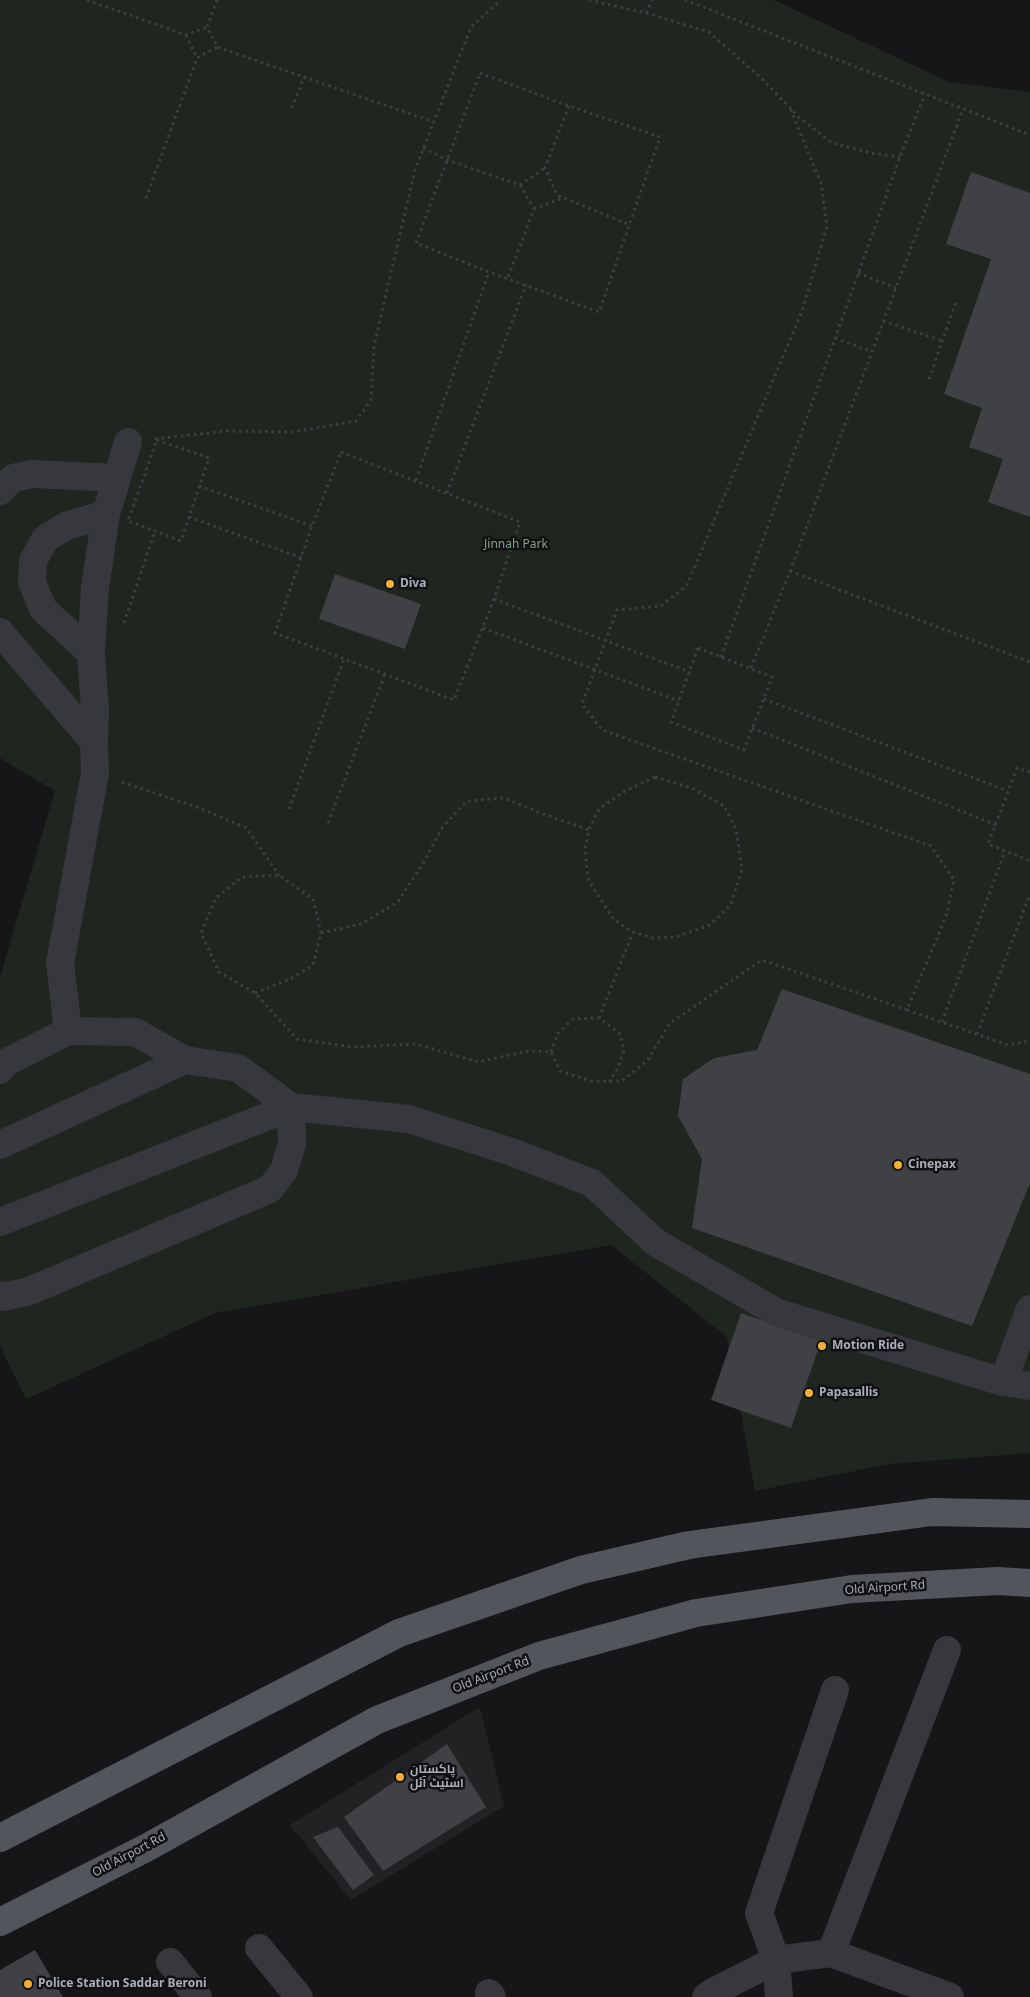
<!DOCTYPE html>
<meta charset="utf-8">
<style>
body{margin:0}
canvas{display:block;background:#161618}
</style>
<canvas width="1030" height="1997"></canvas>
<script>
const ctx = document.querySelector('canvas').getContext('2d');
ctx.lineJoin = 'round';
function fill(path, color) {
  ctx.fillStyle = color;
  ctx.fill(path, 'evenodd');
}
function shape(rows) {
  const path = new Path2D();
  for (const r of rows) {
    path.moveTo(r[0], r[1]);
    for (let i = 2; i < r.length; i += 2) path.lineTo(r[i], r[i + 1]);
  }
  return path;
}
function stroke(path, color, width, dash) {
  ctx.strokeStyle = color;
  ctx.lineWidth = width;
  ctx.lineCap = dash ? 'butt' : 'round';
  ctx.setLineDash(dash || []);
  ctx.stroke(path);
}
function label(font, color, halo, rows, align = 'center') {
  ctx.font = font + ' "Noto Sans",Cairo,sans-serif';
  ctx.lineWidth = 5;
  ctx.setLineDash([]);
  ctx.textBaseline = 'middle';
  ctx.strokeStyle = halo;
  ctx.fillStyle = color;
  for (const [text, x, y, turn = 0] of rows) {
    ctx.save();
    ctx.translate(x, y);
    ctx.rotate((+turn || 0) * Math.PI / 180);
    ctx.textAlign = isNaN(turn) ? turn : align;
    if (halo) ctx.strokeText(text, 0, 0);
    ctx.fillText(text, 0, 0);
    ctx.restore();
  }
}
const built = shape([
 [480,1707,504,1806,351,1900,290,1825]
]);
const green = shape([
 [0,0,774,0,949,82,1030,92,1030,1453,890,1464,755,1491,727,1337,611,1245,215,1313,26,1399,0,1346,0,977,55,791,0,758]
]);
const building = shape([
 [971,172,1030,193,1030,517,988,502,1003,459,969,447,982,408,944,394,991,259,946,244],
 [335,574,421,604,405,649,319,619],
 [782,989,1030,1074,1030,1183,972,1326,692,1228,702,1159,678,1116,683,1079,714,1058,757,1050],
 [741,1313,821,1341,791,1428,711,1400],
 [447,1744,486,1807,383,1871,344,1817],
 [338,1827,374,1875,353,1890,313,1837],
 [35,1950,63,1997,0,1997,0,1970]
]);
const path = shape([
 [87,0,186,35,207,27],
 [217,0,207,27,217,47,434,122],
 [589,0,646,13,709,32,761,78,801,119,832,143,871,153,900,157],
 [685,0,1030,135],
 [646,13,652,0],
 [186,35,197,58,217,47],
 [480,73,569,106,660,137,599,312,489,272,416,243,480,73],
 [569,106,545,168,557,195,630,225],
 [292,108,304,77],
 [423,148,447,160,520,185,534,209,508,277],
 [520,185,545,168],
 [146,198,197,58],
 [534,209,563,198],
 [858,273,896,288],
 [883,321,943,341],
 [835,338,872,352],
 [929,379,956,302],
 [155,439,226,431,294,432,356,421,371,400,374,346,415,170,471,27,501,0],
 [157,440,209,458,181,541,128,521,157,440],
 [341,452,520,522,494,599,454,700,275,633,312,526,341,452],
 [416,480,489,272],
 [199,486,312,526],
 [447,493,526,285],
 [189,517,302,558],
 [790,571,1030,662],
 [494,599,690,672],
 [124,623,155,531],
 [483,628,679,701],
 [698,648,772,677,744,750,671,722,698,648],
 [721,657,900,157,925,94],
 [751,668,790,571,963,109],
 [764,699,1008,791],
 [752,728,996,825],
 [1030,772,1017,768,988,844,1030,861],
 [655,777,692,788,724,806,736,829,742,869,731,904,710,925,676,937,653,938,633,932,613,919,588,879,585,850,589,830,599,809,625,791,655,777],
 [122,782,202,809,246,828,279,875],
 [289,809,344,659],
 [328,823,385,674],
 [321,933,361,924,398,902,422,865,442,828,467,801,504,798,538,812,589,830],
 [255,993,292,978,313,965,321,933,313,899,279,875,242,877,216,898,201,933,219,972,255,993,297,1039,353,1047,416,1044,478,1062,528,1051,551,1052,560,1071,591,1081,622,1081,647,1061,670,1023,762,960,907,1010,946,916,954,880,931,846,602,730,582,704,617,610,661,606,687,585,802,311,827,226,821,183,790,108],
 [907,1010,1008,1045,1030,1041],
 [599,1018,633,932],
 [942,1022,1005,851],
 [977,1034,1030,894],
 [551,1052,558,1033,573,1019,599,1018,620,1034,624,1051,618,1068,609,1082]
]);
const minor = shape([
 [0,491,13,478,32,474,116,478],
 [0,632,94,742],
 [91,653,43,609,32,582,33,561,45,539,66,526,106,514],
 [68,1031,60,963,95,773,94,742,95,709,91,653,95,588,106,514,128,442],
 [0,1070,3,1064,68,1031,135,1032,185,1060,238,1068,291,1107],
 [0,1145,185,1060],
 [0,1222,291,1107,409,1119,512,1152,592,1183,655,1242,778,1313,1003,1382,1030,1386],
 [0,1295,2,1297,27,1292,270,1189,284,1170,292,1144,291,1107],
 [1003,1382,1030,1309],
 [259,1948,299,1997],
 [831,1953,947,1650],
 [170,1962,198,1997],
 [489,1993,492,1997],
 [706,1997,713,1992,776,1960,759,1913,835,1690],
 [779,1997,776,1960,831,1953,950,1997]
]);
const major = shape([
 [0,1838,399,1633,581,1570,689,1545,932,1512,1030,1514],
 [0,1922,146,1848,377,1720,539,1656,696,1613,852,1589,998,1581,1030,1583]
]);
const markers = [
 [390,584,5,"#f2b134"],
 [898,1165,5,"#f2b134"],
 [822,1346,5,"#f2b134"],
 [809,1393,5,"#f2b134"],
 [400,1777,5,"#f2b134"],
 [28,1984,5,"#f2b134"]
];
const parkNames = [
 ["Jinnah Park",516,545]
];
const poiNames = [
 ["Diva",400,584],
 ["Cinepax",908,1165],
 ["Motion Ride",832,1346],
 ["Papasallis",819,1393],
 ["پاکستان",410,1770],
 ["اسٹیٹ آئل",410,1784],
 ["Police Station Saddar Beroni",38,1984]
];
const streetNames = [
 ["Old Airport Rd",885,1588,-4],
 ["Old Airport Rd",491,1675,-21],
 ["Old Airport Rd",129,1855,-28]
];
fill(built, '#222225');
fill(green, '#1e261f');
fill(building, '#404145');
stroke(path, '#3d3f44', 3, [2.5, 4]);
stroke(minor, '#37383d', 28);
stroke(major, '#53555c', 28);
for (const [x, y, r, color] of markers) {
  const dot = new Path2D();
  dot.arc(x, y, r, 0, 2 * Math.PI);
  ctx.fillStyle = color;
  ctx.fill(dot);
  stroke(dot, '#111113', 2);
}
label('12px', '#7fa381', '#111113', parkNames);
label('bold 12px', '#a8adb8', '#111113', poiNames, 'left');
label('12px', '#a8adb8', '#111113', streetNames);
</script>
